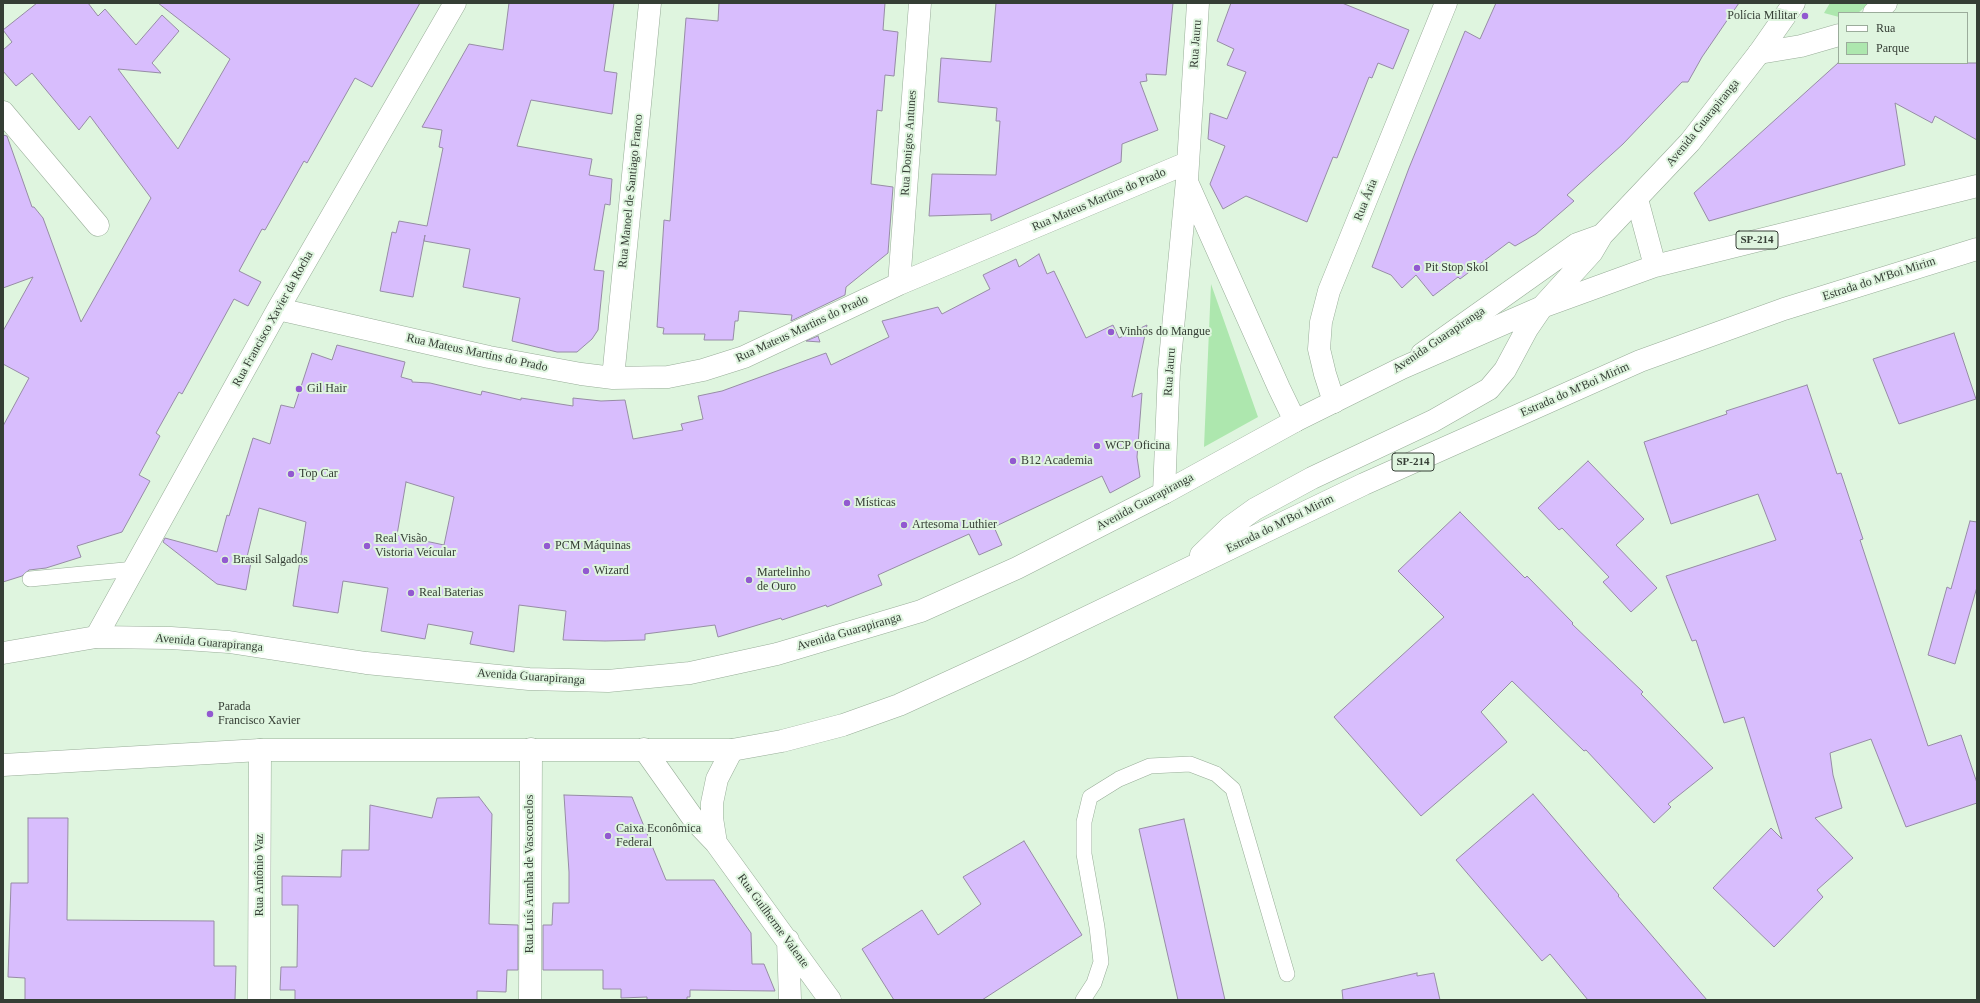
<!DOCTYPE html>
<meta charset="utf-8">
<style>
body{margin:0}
#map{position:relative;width:1980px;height:1003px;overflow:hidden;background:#dff5df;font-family:Georgia,serif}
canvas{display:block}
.frame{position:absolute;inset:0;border:4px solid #353e35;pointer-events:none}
.legend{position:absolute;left:1838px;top:12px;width:130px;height:52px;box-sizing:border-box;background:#dff5df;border:1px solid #9bac9b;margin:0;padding:5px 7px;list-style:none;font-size:12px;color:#353e35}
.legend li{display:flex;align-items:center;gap:8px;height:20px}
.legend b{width:20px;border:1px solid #9bac9b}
</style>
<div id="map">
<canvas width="1980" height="1003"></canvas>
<div class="frame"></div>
<ul class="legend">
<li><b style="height:5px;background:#fff"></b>Rua</li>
<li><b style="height:11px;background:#ade7ae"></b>Parque</li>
</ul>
</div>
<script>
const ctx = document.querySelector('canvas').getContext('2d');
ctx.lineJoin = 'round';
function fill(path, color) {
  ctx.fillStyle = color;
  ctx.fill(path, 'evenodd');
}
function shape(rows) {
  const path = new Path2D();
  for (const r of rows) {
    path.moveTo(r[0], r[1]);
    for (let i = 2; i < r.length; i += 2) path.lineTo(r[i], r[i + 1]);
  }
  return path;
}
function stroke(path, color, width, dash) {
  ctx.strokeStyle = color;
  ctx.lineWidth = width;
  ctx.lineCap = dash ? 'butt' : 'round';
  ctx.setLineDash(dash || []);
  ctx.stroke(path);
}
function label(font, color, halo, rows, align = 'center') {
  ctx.font = font + ' Georgia,serif';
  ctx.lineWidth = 4;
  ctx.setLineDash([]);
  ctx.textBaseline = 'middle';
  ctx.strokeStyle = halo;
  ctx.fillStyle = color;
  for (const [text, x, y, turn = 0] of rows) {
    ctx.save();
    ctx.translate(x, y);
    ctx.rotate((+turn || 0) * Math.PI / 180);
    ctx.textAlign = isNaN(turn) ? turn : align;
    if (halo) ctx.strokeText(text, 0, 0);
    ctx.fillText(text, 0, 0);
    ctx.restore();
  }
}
const green = shape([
 [1830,3,1870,3,1858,13,1839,13,1839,17,1824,13],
 [1211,284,1258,417,1204,447]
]);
const building = shape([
 [37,3,88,3,98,16,105,9,136,45,162,15,179,31,152,63,161,73,118,69,178,149,230,59,158,3,420,3,372,87,355,78,307,163,304,161,265,230,262,229,239,271,261,282,248,306,234,299,182,394,179,392,156,433,160,436,139,475,150,481,122,532,77,546,81,557,46,568,29,570,22,576,3,582,3,426,29,378,3,364,3,331,33,277,3,288,3,135,7,136,32,207,34,207,43,218,81,322,151,198,90,116,79,130,32,73,16,86,3,71,3,50,12,42,3,30,37,3],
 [509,3,614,3,604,71,617,73,612,114,531,100,517,146,592,159,589,175,612,179,610,205,605,204,594,270,604,271,598,330,592,339,577,352,557,352,512,341,520,298,463,287,470,249,424,241,425,235,413,297,380,291,392,232,396,233,399,221,427,226,443,148,439,147,442,130,422,127,469,44,503,50,509,3],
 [719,3,885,3,883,30,898,32,894,76,885,75,882,111,877,110,871,184,893,187,888,253,846,287,845,295,791,321,792,315,739,311,738,321,735,321,733,340,704,340,705,334,663,334,664,328,657,327,664,220,670,221,686,18,718,21,719,3],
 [996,3,1173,3,1166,75,1146,74,1147,81,1140,82,1158,130,1122,144,1121,162,991,221,991,214,929,216,932,174,996,175,1000,121,996,121,997,108,938,102,941,58,991,62,996,3],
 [1231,3,1342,3,1409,30,1393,69,1378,63,1372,78,1369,77,1337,158,1333,157,1307,222,1246,196,1223,209,1210,184,1225,146,1208,139,1210,113,1227,119,1246,72,1227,65,1234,49,1217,41,1231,3],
 [1496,3,1739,3,1702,57,1688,82,1682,82,1623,144,1567,195,1574,201,1536,234,1515,246,1509,242,1460,279,1458,277,1433,296,1416,275,1402,288,1391,275,1372,267,1409,168,1465,31,1480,39,1496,3],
 [1838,63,1977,63,1977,140,1935,116,1932,123,1895,103,1905,165,1709,221,1694,193,1838,63],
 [1039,254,1047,274,1054,271,1086,338,1113,325,1119,338,1147,325,1132,397,1142,393,1137,457,1140,477,1110,493,1102,476,994,527,1002,545,979,555,969,534,878,575,882,585,827,607,826,605,782,620,781,618,718,637,715,625,645,634,645,640,605,641,563,640,566,611,519,605,514,652,470,644,473,632,428,624,425,639,381,631,388,588,343,581,338,613,293,606,306,522,259,508,246,561,251,562,246,590,217,584,163,542,165,538,217,552,227,515,229,516,253,438,270,444,281,405,294,408,312,353,332,360,337,345,405,362,401,377,412,380,412,382,430,383,481,395,482,391,521,400,521,398,573,406,573,398,601,401,625,400,633,439,683,430,681,424,703,419,698,396,722,391,826,353,831,365,889,337,882,321,938,307,942,314,990,289,983,275,1016,259,1019,267,1039,254],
 [406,482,454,497,444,545,397,535,406,482],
 [1954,333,1976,399,1899,424,1873,359,1954,333],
 [818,336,820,342,806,341,818,336],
 [1807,385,1837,474,1841,473,1863,539,1860,540,1928,746,1961,735,1977,783,1977,803,1906,827,1871,739,1830,753,1833,775,1842,808,1815,818,1853,858,1817,890,1823,897,1774,947,1713,888,1771,828,1782,839,1744,717,1724,723,1696,640,1692,641,1666,576,1776,540,1758,494,1671,524,1644,442,1727,414,1726,411,1807,385],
 [1588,461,1644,519,1616,545,1657,588,1631,612,1603,582,1609,577,1562,528,1559,530,1538,508,1588,461],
 [1460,512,1525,578,1527,576,1573,623,1572,624,1643,692,1641,694,1713,768,1668,804,1671,807,1654,823,1586,750,1584,751,1512,681,1481,712,1507,742,1421,816,1334,717,1444,617,1398,571,1460,512],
 [1970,521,1977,522,1977,587,1955,664,1928,655,1947,587,1951,589,1970,521],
 [1533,794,1619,895,1618,896,1707,1000,1588,1000,1550,954,1542,961,1456,860,1533,794],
 [564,795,632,797,666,880,714,880,751,933,752,964,764,964,775,991,690,990,690,997,687,997,687,1000,647,1000,647,997,621,998,621,989,603,989,603,970,543,970,543,925,552,925,553,903,569,903,569,872,564,795],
 [479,797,492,814,489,924,518,925,518,970,507,970,506,992,477,991,477,1000,295,1000,295,990,280,990,281,967,297,967,298,905,282,905,282,876,341,877,342,850,369,850,370,805,432,818,437,798,479,797],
 [28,818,68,818,67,920,214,921,214,966,236,966,235,1000,25,1000,25,978,8,977,11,883,28,883,28,818],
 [1184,819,1225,1000,1178,1000,1139,829,1184,819],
 [1024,841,1082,935,982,1000,894,1000,862,949,922,910,938,935,981,904,963,877,1024,841],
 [1417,973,1417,976,1434,973,1440,1000,1343,1000,1342,990,1417,973]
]);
const lane = shape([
 [30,579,135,569],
 [1083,1000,1094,983,1101,962,1097,927,1084,854,1084,822,1090,797,1119,779,1150,766,1190,764,1216,774,1233,789,1287,974]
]);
const street = shape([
 [1874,13,1886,3],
 [1759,53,1801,46,1839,35],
 [3,112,98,225],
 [1187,182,1279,388,1295,421],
 [899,284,920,3],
 [278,309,489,357,581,374,613,378,668,377,703,370,744,357,899,284,1187,163],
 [613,378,650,3],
 [1334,402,1325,374,1319,349,1321,322,1329,291,1446,3],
 [1164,493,1169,370,1187,180,1198,3],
 [96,637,278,309,455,3],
 [644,749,695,821,716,843,830,1000],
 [716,843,712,818,712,803,717,779,732,750],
 [788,940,790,1000],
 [259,1000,260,750],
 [530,1000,531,749]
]);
const secondary = shape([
 [1542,307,1592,252,1602,235,1690,142,1759,53,1794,3],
 [1422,354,1577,244,1602,235]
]);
const primary = shape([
 [1637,199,1655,266],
 [1201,555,1230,527,1255,509,1312,478,1433,421,1489,389,1505,370,1527,329,1542,307],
 [3,653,96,637,171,638,229,642,366,663,529,679,608,681,690,673,777,654,921,611,1017,568,1164,493,1295,421,1402,368,1542,307,1655,266,1977,186],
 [3,765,260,750,732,750,782,741,843,725,899,705,1019,650,1364,484,1640,361,1784,309,1977,249]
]);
const markers = [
 [1805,16,4,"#9259d0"],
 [1417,268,4,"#9259d0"],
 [1111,332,4,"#9259d0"],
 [299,389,4,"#9259d0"],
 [1097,446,4,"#9259d0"],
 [1013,461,4,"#9259d0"],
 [291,474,4,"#9259d0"],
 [847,503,4,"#9259d0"],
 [904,525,4,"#9259d0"],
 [367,546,4,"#9259d0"],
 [547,546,4,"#9259d0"],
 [225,560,4,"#9259d0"],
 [586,571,4,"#9259d0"],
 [749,580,4,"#9259d0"],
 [411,593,4,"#9259d0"],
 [210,714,4,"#9259d0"],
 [608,836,4,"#9259d0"]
];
const shields = [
 [1757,240,42],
 [1413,462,42]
];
const shieldNames = [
 ["SP-214",1757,240],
 ["SP-214",1413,462]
];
const poiNames = [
 ["Polícia Militar",1797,16,"right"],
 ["Pit Stop Skol",1425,268],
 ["Vinhos do Mangue",1119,332],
 ["Gil Hair",307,389],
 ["WCP Oficina",1105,446],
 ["B12 Academia",1021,461],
 ["Top Car",299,474],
 ["Místicas",855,503],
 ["Artesoma Luthier",912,525],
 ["Real Visão",375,539],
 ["Vistoria Veícular",375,553],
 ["PCM Máquinas",555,546],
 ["Brasil Salgados",233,560],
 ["Wizard",594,571],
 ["Martelinho",757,573],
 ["de Ouro",757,587],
 ["Real Baterias",419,593],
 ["Parada",218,707],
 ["Francisco Xavier",218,721],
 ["Caixa Econômica",616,829],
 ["Federal",616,843]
];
const streetNames = [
 ["Rua Jauru",1196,44,-86],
 ["Avenida Guarapiranga",1703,123,-51],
 ["Rua Donigos Antunes",909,143,-86],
 ["Rua Manoel de Santiago Franco",631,191,-84],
 ["Rua Mateus Martins do Prado",1099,200,-23],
 ["Rua Ária",1366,200,-68],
 ["Estrada do M'Boi Mirim",1879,279,-18],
 ["Rua Francisco Xavier da Rocha",273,319,-61],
 ["Rua Mateus Martins do Prado",802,329,-25],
 ["Avenida Guarapiranga",1439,340,-34],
 ["Rua Mateus Martins do Prado",477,353,12],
 ["Rua Jauru",1170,372,-86],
 ["Estrada do M'Boi Mirim",1575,390,-24],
 ["Avenida Guarapiranga",1145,502,-28],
 ["Estrada do M'Boi Mirim",1280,524,-26],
 ["Avenida Guarapiranga",849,632,-16],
 ["Avenida Guarapiranga",209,643,5],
 ["Avenida Guarapiranga",531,677,4],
 ["Rua Luís Aranha de Vasconcelos",530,874,-90],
 ["Rua Antônio Vaz",260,875,-90],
 ["Rua Guilherme Valente",773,921,54]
];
fill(green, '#ade7ae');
fill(building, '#d8bdfd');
stroke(building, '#968ca5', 1);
stroke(lane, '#98ad98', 16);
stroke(street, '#98ad98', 23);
stroke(secondary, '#98ad98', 23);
stroke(primary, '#98ad98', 23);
stroke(lane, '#fff', 15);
stroke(street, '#fff', 22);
stroke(secondary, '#fff', 22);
stroke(primary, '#fff', 22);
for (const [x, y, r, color] of markers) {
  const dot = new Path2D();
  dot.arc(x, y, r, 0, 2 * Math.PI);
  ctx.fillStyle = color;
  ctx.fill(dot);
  stroke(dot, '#dff5df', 1.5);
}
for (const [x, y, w] of shields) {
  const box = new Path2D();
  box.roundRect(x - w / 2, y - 9, w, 18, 3);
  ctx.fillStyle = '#dff5df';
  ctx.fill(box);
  stroke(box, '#353e35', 1);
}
label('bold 11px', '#353e35', null, shieldNames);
label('12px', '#353e35', '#dff5df', poiNames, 'left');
label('12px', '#353e35', '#dff5df', streetNames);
</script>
